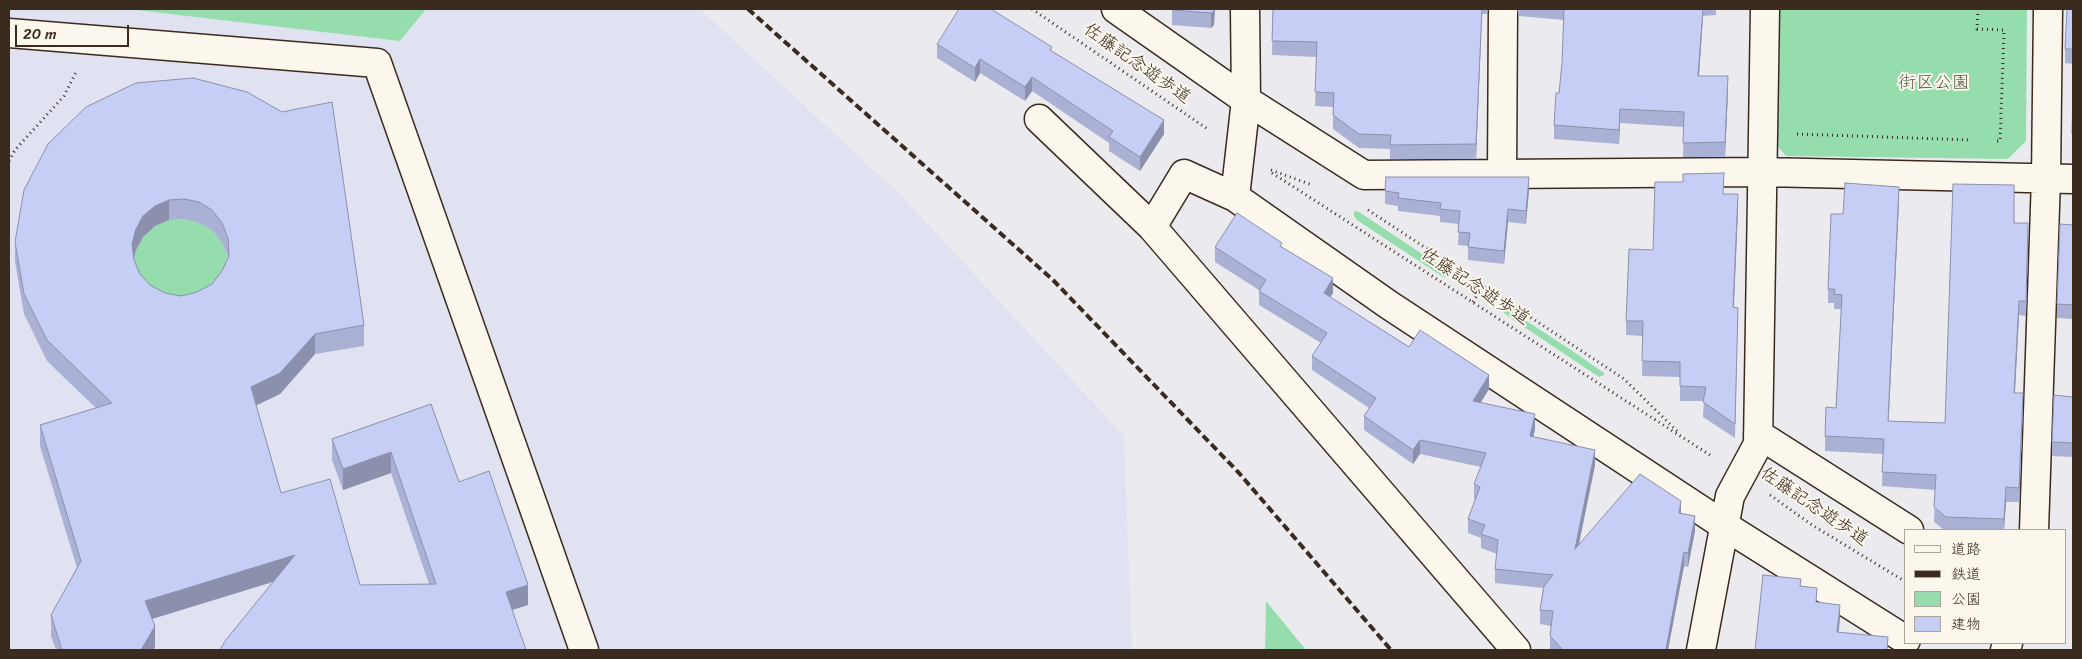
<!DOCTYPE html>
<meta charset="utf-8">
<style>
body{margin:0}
#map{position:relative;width:2082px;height:659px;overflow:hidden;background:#ebebef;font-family:Sriracha,"Klee One",sans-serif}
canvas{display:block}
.frame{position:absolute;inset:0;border:10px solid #3b2a1e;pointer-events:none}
.legend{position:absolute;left:1904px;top:529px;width:162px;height:115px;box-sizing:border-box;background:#fbf7ec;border:1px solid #aea59a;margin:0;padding:6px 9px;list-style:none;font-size:15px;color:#3b2a1e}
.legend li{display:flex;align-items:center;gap:10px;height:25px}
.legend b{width:25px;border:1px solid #aea59a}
.scale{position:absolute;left:15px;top:25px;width:114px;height:22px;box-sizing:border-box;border:2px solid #3b2a1e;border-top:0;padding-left:6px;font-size:15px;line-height:18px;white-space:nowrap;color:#3b2a1e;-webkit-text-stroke:4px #fbf7ec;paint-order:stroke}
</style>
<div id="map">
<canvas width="2082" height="659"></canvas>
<div class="frame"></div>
<ul class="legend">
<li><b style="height:6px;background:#fbf7ec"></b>道路</li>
<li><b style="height:6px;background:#3b2a1e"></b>鉄道</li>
<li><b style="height:14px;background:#95ddad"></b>公園</li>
<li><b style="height:14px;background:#c6cef6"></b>建物</li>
</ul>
<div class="scale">20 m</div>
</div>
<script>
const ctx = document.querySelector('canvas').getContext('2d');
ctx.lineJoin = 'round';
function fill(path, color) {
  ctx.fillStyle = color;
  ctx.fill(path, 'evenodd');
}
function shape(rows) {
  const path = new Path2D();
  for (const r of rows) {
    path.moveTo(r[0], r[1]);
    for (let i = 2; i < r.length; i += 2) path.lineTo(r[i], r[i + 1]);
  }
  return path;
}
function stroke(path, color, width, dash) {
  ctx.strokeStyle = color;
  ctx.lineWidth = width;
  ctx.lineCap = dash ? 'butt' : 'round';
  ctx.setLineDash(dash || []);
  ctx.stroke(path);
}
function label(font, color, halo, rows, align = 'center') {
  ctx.font = font + ' Sriracha,"Klee One",sans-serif';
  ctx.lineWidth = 4;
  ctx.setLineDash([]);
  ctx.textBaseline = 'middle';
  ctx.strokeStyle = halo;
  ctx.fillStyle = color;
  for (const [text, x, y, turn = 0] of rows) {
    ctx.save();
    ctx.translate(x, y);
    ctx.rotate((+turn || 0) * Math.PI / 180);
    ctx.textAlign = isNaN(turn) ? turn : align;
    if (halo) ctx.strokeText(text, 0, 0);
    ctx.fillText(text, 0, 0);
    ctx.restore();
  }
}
const built = shape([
 [9,9,700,9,902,196,1124,436,1132,650,9,650]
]);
const green = shape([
 [128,9,426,9,400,41],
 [1777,9,2027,9,2026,141,2008,159,1786,156,1773,141],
 [1354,211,1359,212,1451,273,1451,276,1443,277,1357,220,1354,216],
 [184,219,199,223,212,230,222,243,228,259,229,276,165,314,132,265,136,250,143,237,155,226,169,220],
 [1505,307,1571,350,1604,373,1604,375,1599,377,1509,317,1502,311,1502,308],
 [1266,601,1306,650,1265,650]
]);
const path = shape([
 [1032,9,1209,130],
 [1978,9,1977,29,2004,30,2000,141,1997,141],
 [1797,134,1971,140],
 [9,161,15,150,64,96,76,72],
 [1271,170,1312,185],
 [1272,173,1713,457],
 [1368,210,1624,379,1679,433],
 [1473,302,1483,286],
 [1770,495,1812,525,1906,582]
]);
const minor = shape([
 [1116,9,1246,100,1364,175,1764,172,2073,179],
 [1245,9,1246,100,1235,197,1389,305,1725,526,1906,640],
 [9,33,377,63,584,650],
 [1039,119,1152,227],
 [1502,175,1503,9],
 [1235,197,1184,174,1152,227,1516,650],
 [1758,434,1909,530],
 [2034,530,2046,178,2048,9],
 [1701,650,1730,496,1758,444,1765,9],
 [2005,650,2008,643]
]);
const rail = shape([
 [748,9,1053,280,1239,473,1391,650]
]);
const wall = shape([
 [1172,9,1215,9,1214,25,1211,28,1172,25],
 [1273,9,1488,9,1487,14,1482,14,1476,159,1390,159,1390,149,1359,148,1333,129,1333,107,1315,106,1317,57,1272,55],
 [1517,9,1716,9,1716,15,1703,16,1699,76,1728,91,1725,157,1683,157,1684,127,1620,123,1619,144,1554,139,1554,125,1559,93,1562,63,1564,20,1519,16],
 [2073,9,2073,64,2065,63,2065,49],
 [937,44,1052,51,1164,134,1140,171,1109,151,1109,143,1032,91,1025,101,980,73,975,82,937,58],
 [2073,89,2073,148,2072,148],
 [86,107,364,325,364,346,315,354,280,394,256,405,281,493,360,585,429,584,391,473,343,490,332,460,332,439,431,404,459,482,528,605,273,582,152,619,155,647,153,650,56,650,51,636,51,615,77,568,40,446,40,425,96,408,47,361,24,314,15,262,15,242],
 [184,219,199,223,212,230,222,243,228,257,222,271,212,284,197,292,181,296,165,293,150,285,140,274,134,259,136,250,143,237,155,226,169,220],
 [1529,190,1526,224,1508,222,1504,264,1468,260,1468,246,1458,245,1459,224,1440,222,1440,216,1398,211,1398,206,1385,204,1385,191],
 [1723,194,1738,209,1734,307,1738,308,1735,438,1703,417,1704,401,1680,401,1680,377,1642,376,1643,336,1626,335,1626,321,1653,250],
 [1899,201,1888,421,1945,423,2014,223,2028,238,2026,316,2019,315,2015,393,2023,408,2019,502,2006,502,2004,530,1944,530,1934,522,1935,490,1882,486,1883,454,1825,451,1825,436,1836,408,1841,309,1834,309,1834,303,1828,303,1828,289,1843,214],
 [2073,225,2073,319,2057,318,2057,304],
 [1215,247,1282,248,1333,293,1330,297,1409,347,1489,389,1481,402,1535,429,1533,437,1595,465,1579,544,1681,513,1695,531,1688,567,1684,566,1668,649,1670,650,1550,650,1550,636,1551,626,1540,624,1540,610,1543,588,1495,583,1495,569,1497,554,1481,548,1481,538,1468,533,1468,519,1475,500,1474,499,1474,484,1481,467,1420,454,1413,464,1364,430,1364,416,1369,408,1312,370,1312,356,1321,343,1259,305,1259,290,1215,262],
 [2073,397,2073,457,2052,456,2052,442]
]);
const shadedWall = shape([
 [1214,9,1215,9,1214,25,1211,28,1211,13],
 [1482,9,1476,159,1476,144],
 [1703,9,1703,16,1698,90,1698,76],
 [980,59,980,73,975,82,975,68],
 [1728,76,1728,91,1725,157,1725,142],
 [1032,77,1032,91,1025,101,1025,87],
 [1620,109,1620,123,1619,144,1619,130],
 [1164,120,1164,134,1140,171,1140,157],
 [1529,177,1529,190,1526,224,1526,211],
 [1899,187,1899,201,1888,435,1888,421],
 [1738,194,1738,209,1733,322,1733,307],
 [169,200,169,220,155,226,143,237,136,250,132,265,132,244,136,229,143,216,155,206],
 [1508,209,1508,222,1504,264,1504,251],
 [2028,223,2028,238,2026,316,2026,301],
 [1333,278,1333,293,1324,307,1324,293],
 [2019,301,2019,315,2014,407,2014,393],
 [315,334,315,354,280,394,251,408,251,387],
 [1489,375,1489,389,1473,415,1473,401],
 [2023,393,2023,408,2019,502,2019,488],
 [1535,414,1535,429,1530,451,1530,436],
 [1420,440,1420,454,1413,464,1413,450],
 [1595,450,1595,465,1575,563,1575,549],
 [391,452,391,473,343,490,343,469],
 [2006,487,2006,502,2004,530,2004,519],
 [1681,501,1681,516,1679,513],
 [1695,516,1695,531,1688,567,1688,553],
 [1684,552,1684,566,1668,650,1666,650],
 [295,555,295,575,145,621,145,601],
 [528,585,528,605,506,612,506,592],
 [1840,605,1840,619,1837,647,1837,632],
 [155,626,155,647,153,650,141,650]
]);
const building = shape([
 [959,9,991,9,1052,47,1050,50,1164,120,1140,157,1109,137,1113,131,1032,77,1025,87,980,59,975,68,937,44,959,9],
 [1172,9,1214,9,1214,11,1211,13,1172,10,1172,9],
 [1273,9,1482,9,1476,144,1390,145,1391,135,1359,134,1333,115,1334,93,1315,92,1317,42,1272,41,1273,9],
 [1564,9,1703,9,1698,76,1728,76,1725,142,1683,143,1684,112,1620,109,1619,130,1554,125,1556,93,1559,93,1562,63,1564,9],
 [2067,9,2073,9,2073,49,2065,49,2067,9],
 [193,78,247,92,282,112,332,102,364,325,315,334,280,373,251,387,281,493,330,479,360,585,436,584,391,452,343,469,332,439,431,404,459,482,489,471,528,585,506,592,526,650,220,650,225,641,295,555,145,601,155,626,141,650,62,650,51,615,81,561,40,425,112,403,47,340,24,294,15,242,24,190,48,144,86,107,136,83,193,78],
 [184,199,199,202,212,210,222,223,228,238,229,256,222,271,212,284,197,292,181,296,165,293,150,285,140,274,134,260,132,244,136,229,143,216,155,206,169,200,184,199],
 [2073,89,2073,134,2072,134,2073,89],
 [1724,173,1723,194,1738,194,1733,307,1738,308,1735,424,1703,402,1706,387,1680,386,1680,362,1642,361,1643,321,1626,321,1629,249,1653,250,1655,182,1683,182,1683,174,1724,173],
 [1386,177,1529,177,1526,211,1508,209,1504,251,1468,247,1470,233,1458,232,1460,211,1440,209,1441,203,1398,198,1399,193,1385,191,1386,177],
 [1845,183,1899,187,1888,421,1945,423,1953,184,2014,185,2014,223,2028,223,2026,301,2019,301,2014,393,2023,393,2019,488,2006,487,2004,519,1946,517,1934,507,1936,475,1882,472,1884,439,1825,436,1826,407,1836,408,1842,295,1834,294,1835,289,1828,289,1831,214,1843,214,1845,183],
 [1237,213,1282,243,1280,246,1333,278,1324,293,1409,347,1420,330,1489,375,1473,401,1535,414,1530,436,1595,450,1575,549,1640,474,1681,501,1679,513,1695,516,1688,553,1684,552,1666,649,1670,650,1563,650,1550,636,1553,611,1540,610,1544,586,1553,575,1495,569,1498,540,1481,534,1485,525,1468,519,1480,487,1474,484,1486,453,1420,440,1413,450,1364,416,1376,398,1312,356,1327,333,1259,291,1266,280,1215,247,1237,213],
 [2060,224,2073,225,2073,305,2057,304,2060,224],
 [2054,395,2073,397,2073,443,2052,442,2054,395],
 [1763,575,1801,579,1800,586,1817,588,1816,602,1840,605,1837,632,1888,637,1887,650,1755,650,1763,575]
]);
const streetNames = [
 ["佐藤記念遊歩道",1137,64,35],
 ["佐藤記念遊歩道",1475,287,33],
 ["佐藤記念遊歩道",1814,507,34]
];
const parkNames = [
 ["街区公園",1934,83]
];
fill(built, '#e0e2f1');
fill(green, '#95ddad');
stroke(minor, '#3b2a1e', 31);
stroke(path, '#3b2a1e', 3, [1, 4]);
stroke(minor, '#fbf7ec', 28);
stroke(rail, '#3b2a1e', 4, [8, 4]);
fill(wall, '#aab1d4');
fill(shadedWall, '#8b90ac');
fill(building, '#c6cef6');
stroke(building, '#8b90ac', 1);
label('18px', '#3b2a1e', '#fbf7ec', streetNames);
label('18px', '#525742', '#fbf7ec', parkNames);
</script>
